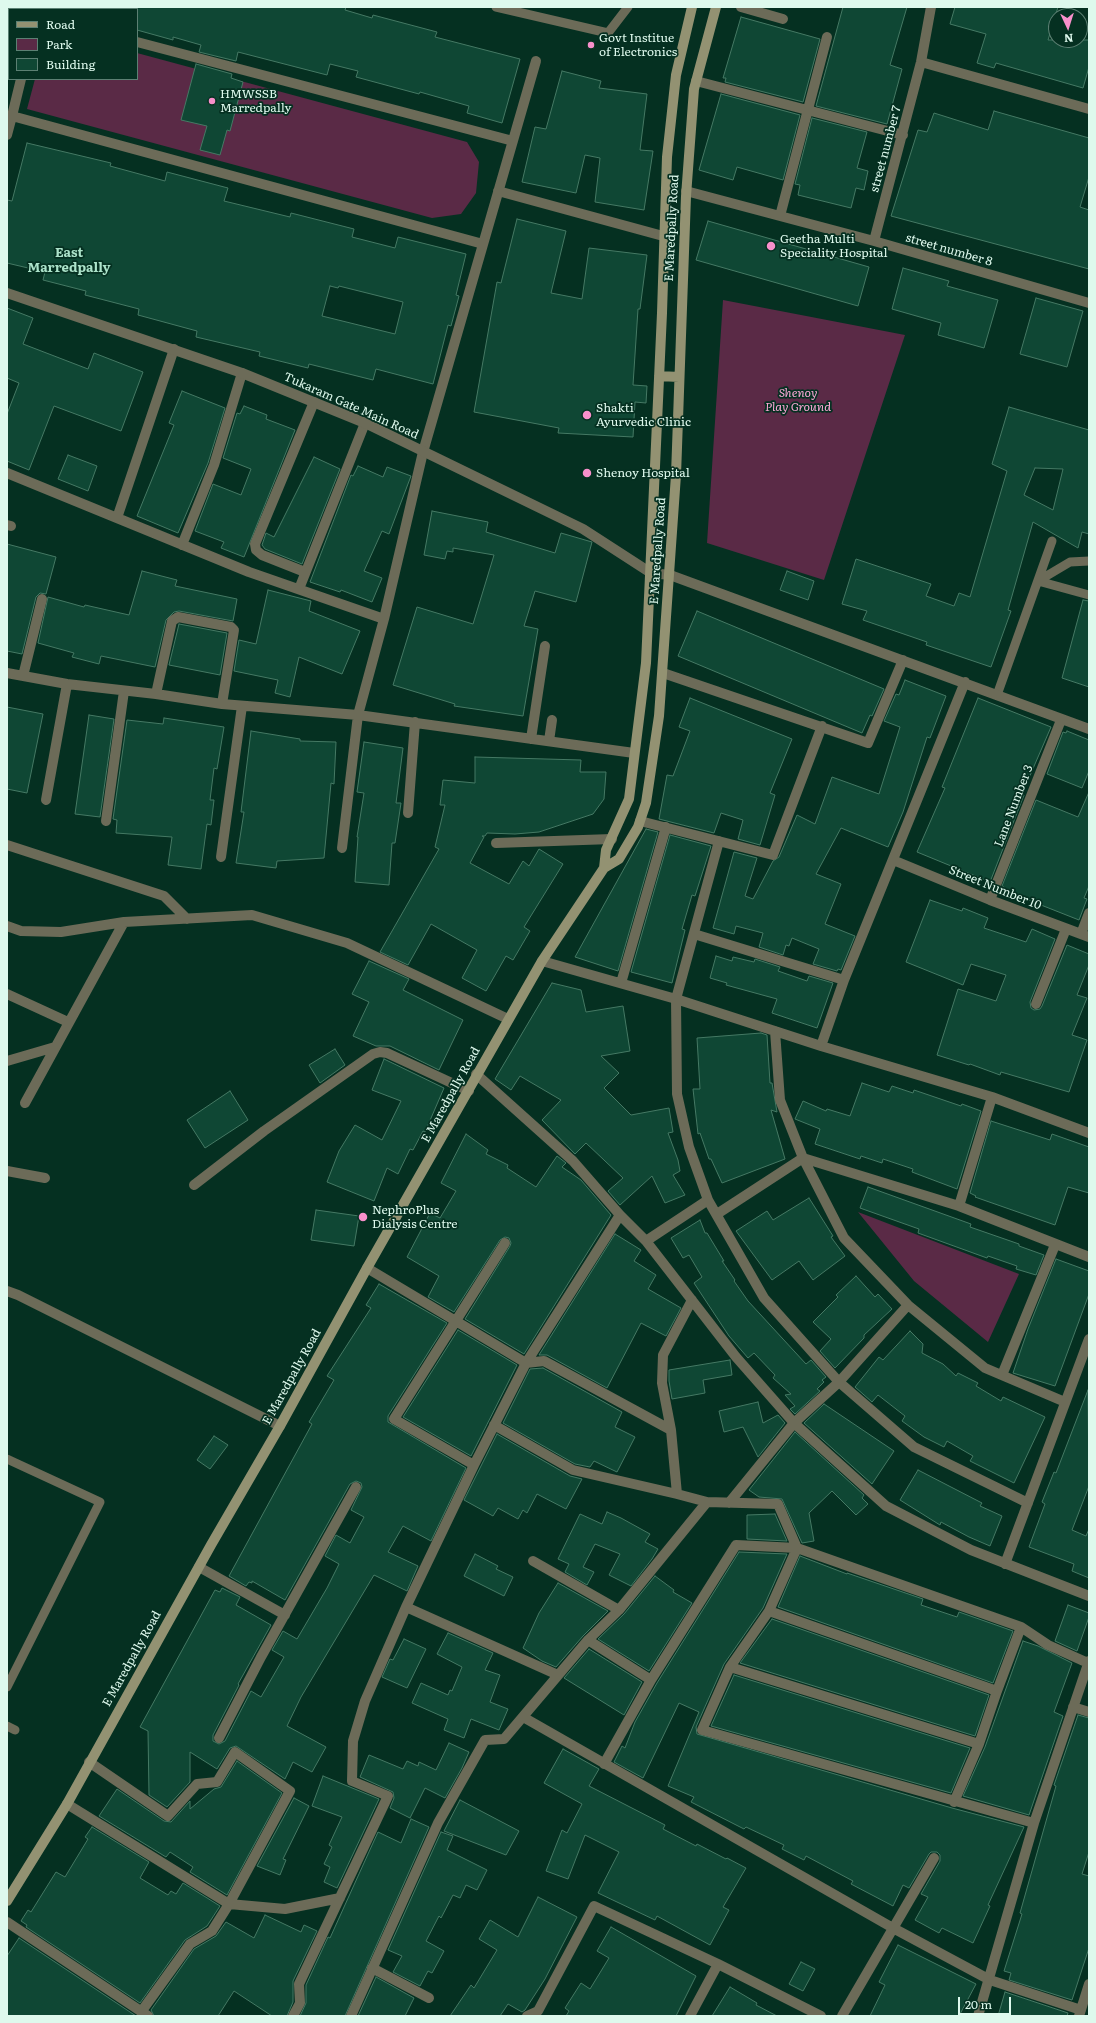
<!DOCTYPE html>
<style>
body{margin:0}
#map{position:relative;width:1096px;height:2023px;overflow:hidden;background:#053021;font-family:Literata,serif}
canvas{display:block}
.frame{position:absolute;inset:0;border:8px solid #def9ed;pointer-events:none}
.legend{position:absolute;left:8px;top:8px;width:130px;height:72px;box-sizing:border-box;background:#053021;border:1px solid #5c8073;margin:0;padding:5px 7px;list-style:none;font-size:12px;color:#def9ed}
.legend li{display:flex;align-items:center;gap:8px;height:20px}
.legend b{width:20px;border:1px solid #5c8073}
.north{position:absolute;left:1048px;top:8px;width:40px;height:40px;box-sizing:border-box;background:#053021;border:1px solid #5c8073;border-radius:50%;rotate:176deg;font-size:11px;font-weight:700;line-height:16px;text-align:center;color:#def9ed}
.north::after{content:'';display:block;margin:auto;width:14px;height:18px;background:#f890cb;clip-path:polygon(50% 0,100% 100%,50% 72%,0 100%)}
.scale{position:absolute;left:958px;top:1997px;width:53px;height:18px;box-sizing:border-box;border:2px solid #def9ed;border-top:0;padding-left:5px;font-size:12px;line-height:14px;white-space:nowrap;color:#def9ed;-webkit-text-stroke:3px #053021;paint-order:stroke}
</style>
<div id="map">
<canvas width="1096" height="2023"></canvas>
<div class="frame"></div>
<ul class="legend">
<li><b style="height:5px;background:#939272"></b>Road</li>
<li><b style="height:11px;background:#5a2a46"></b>Park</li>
<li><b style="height:11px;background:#0f4734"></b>Building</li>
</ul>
<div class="north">N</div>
<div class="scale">20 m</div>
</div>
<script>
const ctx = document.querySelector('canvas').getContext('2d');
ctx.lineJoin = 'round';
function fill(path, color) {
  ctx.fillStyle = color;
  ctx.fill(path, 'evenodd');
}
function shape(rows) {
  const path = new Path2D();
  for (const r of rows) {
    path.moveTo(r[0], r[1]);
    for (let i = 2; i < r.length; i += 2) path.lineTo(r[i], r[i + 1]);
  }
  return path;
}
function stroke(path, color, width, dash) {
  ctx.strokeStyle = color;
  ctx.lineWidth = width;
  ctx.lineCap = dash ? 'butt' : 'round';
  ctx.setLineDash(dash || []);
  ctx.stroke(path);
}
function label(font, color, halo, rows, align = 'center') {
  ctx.font = font + ' Literata,serif';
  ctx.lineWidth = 3.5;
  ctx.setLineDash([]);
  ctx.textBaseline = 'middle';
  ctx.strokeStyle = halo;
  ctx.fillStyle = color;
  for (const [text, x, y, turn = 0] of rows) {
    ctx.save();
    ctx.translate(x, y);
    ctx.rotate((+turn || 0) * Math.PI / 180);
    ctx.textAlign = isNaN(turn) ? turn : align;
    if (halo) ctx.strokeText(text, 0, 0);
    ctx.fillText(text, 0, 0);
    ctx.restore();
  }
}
const green = shape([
 [137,53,467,142,479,162,476,193,461,214,432,218,27,109,35,79,137,79],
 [723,300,905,335,824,580,707,543],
 [858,1212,1019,1274,988,1342,914,1281]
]);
const building = shape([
 [137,7,346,7,345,10,372,18,373,15,437,32,435,37,520,59,502,123,467,113,469,106,420,92,419,94,356,77,358,71,330,64,327,75,238,52,236,61,199,52,201,45,173,37,173,40,137,30,137,7],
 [843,7,907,7,890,65,902,69,887,124,816,106,843,7],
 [955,7,1058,7,1048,40,1089,40,1089,67,1083,88,996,63,994,68,977,63,986,34,950,24,955,7],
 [741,17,820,39,803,102,725,82,726,78,723,78,741,17],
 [196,64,232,74,231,78,243,82,230,131,227,130,220,155,200,150,207,126,181,120,196,64],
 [562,71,601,81,599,88,647,94,640,150,653,151,644,210,595,202,600,158,585,155,576,193,522,182,535,127,546,129,562,71],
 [721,94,800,115,783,180,737,167,733,180,699,170,721,94],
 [994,111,1089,138,1089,177,1080,207,1089,210,1089,269,891,216,918,130,927,132,934,113,988,130,994,111],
 [812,118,867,132,857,168,868,171,864,190,856,188,851,208,798,195,800,185,795,184,812,118],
 [27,143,111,163,110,166,165,181,167,172,228,188,224,201,290,217,291,213,354,229,352,237,395,248,398,237,466,254,456,295,459,296,451,326,448,325,433,384,376,369,373,380,309,364,308,368,259,356,260,352,196,337,197,331,138,315,139,309,85,295,86,291,43,280,45,272,7,263,7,200,12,201,27,143],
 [330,286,338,288,339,286,403,302,395,334,322,316,330,286],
 [517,219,566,231,551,293,582,299,589,248,647,255,640,309,638,309,633,385,647,386,646,403,635,402,633,437,558,433,559,428,474,412,497,282,501,283,517,219],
 [708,221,869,267,858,306,696,260,708,221],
 [903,268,949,281,947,286,998,300,984,348,938,335,941,323,892,309,903,268],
 [1036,298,1083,311,1067,367,1020,354,1036,298],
 [7,308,33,318,23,344,88,369,94,353,143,372,121,431,54,406,29,470,7,461,7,414,19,383,7,378,7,308],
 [182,391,225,408,208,463,178,533,137,516,174,425,169,423,182,391],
 [244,406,267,415,266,419,295,430,244,557,221,548,224,542,195,531,213,484,241,495,251,469,223,458,237,413,240,414,244,406],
 [1009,407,1089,430,1089,534,1082,532,1078,548,1033,522,1008,610,1011,611,991,667,926,645,927,642,863,620,867,611,842,604,856,559,931,584,926,596,954,606,959,593,970,597,1007,471,992,464,1009,407],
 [1035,468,1063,469,1053,510,1024,495,1035,468],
 [68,455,97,466,88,491,58,479,68,455],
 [314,457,340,469,302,564,265,549,262,545,266,533,274,537,314,457],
 [358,466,383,477,387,467,411,476,389,534,382,531,364,571,382,578,372,602,341,590,340,592,310,582,351,475,353,476,358,466],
 [432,511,488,522,486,532,555,553,561,533,592,542,576,602,535,591,524,626,538,629,523,716,454,706,455,704,393,685,417,607,473,624,494,555,453,548,453,552,447,551,445,559,424,555,432,511],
 [7,544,56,557,46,594,40,593,36,597,22,654,7,651,7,544],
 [142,571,177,580,175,586,237,599,233,621,179,611,174,612,166,620,155,667,101,656,99,664,72,657,74,653,38,643,48,597,84,607,85,605,129,615,142,571],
 [787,571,814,581,808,600,780,590,787,571],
 [268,590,311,601,309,611,360,631,342,674,299,657,290,697,275,693,278,680,234,671,239,640,256,644,268,590],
 [1083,600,1089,601,1089,687,1062,678,1083,600],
 [697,611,884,689,872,716,870,715,862,733,678,656,697,611],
 [179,624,227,633,220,675,169,665,179,624],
 [905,680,946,696,930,738,927,737,903,812,888,847,841,828,816,874,841,884,825,924,855,936,841,970,838,969,837,971,813,964,819,949,792,938,789,946,786,945,783,955,759,947,763,933,736,926,734,934,713,928,734,852,757,858,745,896,753,899,773,861,779,857,797,815,815,824,832,777,879,794,900,727,884,721,896,694,899,695,905,680],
 [690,698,792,739,770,793,775,795,760,845,738,839,743,820,721,813,714,833,659,819,667,775,673,776,690,731,679,727,690,698],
 [978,698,1051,727,1022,794,1024,795,990,882,917,852,945,788,942,787,978,698],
 [7,707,43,714,27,793,7,789,7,707],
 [89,715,114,719,100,817,75,814,89,715],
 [164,718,224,727,217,769,214,768,210,800,214,800,211,825,207,824,201,869,168,865,172,837,116,833,117,820,113,819,127,720,163,724,164,718],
 [251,731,300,739,300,741,336,742,334,784,331,783,324,858,277,861,276,868,236,863,244,812,241,812,251,731],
 [1067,731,1089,740,1089,771,1082,788,1047,774,1063,732,1066,733,1067,731],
 [364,742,403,748,396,803,401,803,395,843,392,843,389,885,355,882,358,837,357,837,364,793,357,792,364,742],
 [475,757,581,760,580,772,606,772,604,799,593,814,539,832,515,834,487,833,485,836,482,836,484,837,470,863,509,884,523,861,529,866,539,849,563,864,524,927,530,931,513,960,506,956,486,991,462,978,477,950,431,924,408,965,380,952,439,849,435,847,445,805,440,805,443,780,475,783,475,757],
 [1089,792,1089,886,1084,898,1087,899,1079,920,1003,890,1004,887,1002,886,1036,800,1078,817,1089,792],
 [646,829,658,832,618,971,575,957,646,829],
 [670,835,711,846,695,896,692,895,682,929,685,930,672,983,631,972,670,835],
 [930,900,962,911,963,908,988,918,984,928,1026,942,1032,929,1055,939,1030,1002,1031,1008,1034,1010,1040,1009,1042,1006,1067,945,1089,954,1089,965,1077,995,1087,998,1072,1035,1087,1040,1069,1092,1001,1072,1000,1075,970,1064,969,1065,937,1055,958,989,996,1001,1006,975,971,964,963,985,906,962,930,900],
 [716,956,732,961,733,957,754,962,755,959,780,967,778,971,807,981,809,976,833,983,817,1028,772,1013,777,999,726,985,727,983,710,978,716,956],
 [369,961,409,979,403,990,463,1020,439,1070,390,1046,376,1046,353,1036,369,1002,352,994,369,961],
 [552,983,581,990,586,1012,623,1006,630,1051,601,1056,619,1073,604,1088,631,1115,669,1108,673,1132,668,1133,678,1160,680,1171,673,1175,685,1195,665,1203,652,1176,620,1205,608,1191,623,1178,586,1143,575,1154,542,1120,561,1100,520,1076,511,1090,495,1079,552,983],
 [761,1033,767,1035,770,1083,772,1083,777,1112,771,1110,785,1159,722,1183,711,1159,709,1159,700,1133,698,1134,693,1089,700,1089,697,1038,761,1033],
 [335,1049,345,1065,320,1083,309,1065,335,1049],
 [384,1059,444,1088,425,1132,423,1131,413,1150,410,1149,398,1174,387,1168,374,1201,327,1182,339,1151,355,1125,382,1140,401,1101,372,1090,384,1059],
 [862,1083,889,1092,892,1086,913,1093,914,1090,961,1106,962,1104,981,1111,957,1189,912,1172,913,1169,883,1159,882,1163,861,1156,860,1159,815,1144,820,1129,795,1119,803,1101,826,1111,827,1109,850,1116,862,1083],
 [230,1091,248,1120,205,1148,187,1120,230,1091],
 [991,1121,1050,1140,1052,1134,1089,1147,1089,1193,1068,1187,1055,1225,975,1197,976,1196,970,1193,991,1121],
 [466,1134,488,1150,486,1154,508,1165,507,1168,536,1187,557,1156,566,1163,562,1167,581,1180,611,1215,524,1354,465,1319,510,1246,511,1243,509,1238,505,1237,500,1240,454,1312,428,1297,439,1276,407,1257,430,1213,440,1218,456,1191,441,1183,466,1134],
 [868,1187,971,1224,970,1227,1019,1244,1019,1246,1044,1255,1036,1275,1016,1269,1017,1266,988,1256,987,1258,918,1233,919,1229,860,1208,868,1187],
 [809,1198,833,1236,831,1237,845,1256,813,1280,799,1261,772,1280,736,1231,767,1211,773,1220,809,1198],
 [316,1210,359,1216,354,1246,311,1240,316,1210],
 [700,1220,705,1233,707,1233,724,1261,722,1261,735,1280,734,1281,748,1301,806,1364,811,1360,826,1377,822,1380,824,1382,817,1389,820,1391,795,1414,790,1409,795,1406,785,1395,791,1394,773,1378,775,1375,754,1353,748,1358,729,1336,694,1283,702,1277,689,1255,683,1258,671,1238,700,1220],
 [615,1234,641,1250,634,1261,656,1275,648,1289,681,1308,666,1336,641,1323,607,1388,547,1355,539,1355,615,1234],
 [1056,1259,1089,1271,1089,1294,1055,1386,1013,1373,1028,1329,1056,1259],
 [856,1276,875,1297,878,1294,892,1309,864,1335,864,1338,835,1368,820,1351,831,1339,813,1322,838,1297,836,1295,856,1276],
 [379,1284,447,1323,388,1416,388,1422,466,1468,431,1541,403,1526,388,1552,418,1566,407,1591,374,1575,301,1697,287,1726,326,1747,312,1772,293,1762,285,1779,236,1746,230,1748,217,1769,190,1752,190,1782,167,1807,149,1795,148,1731,140,1727,215,1590,220,1592,222,1588,240,1597,236,1605,271,1625,238,1684,239,1685,213,1735,213,1741,219,1744,225,1741,251,1691,261,1697,284,1657,272,1650,283,1631,297,1639,327,1588,339,1564,325,1556,336,1535,350,1543,364,1517,351,1510,362,1487,361,1483,356,1481,350,1484,285,1600,252,1581,252,1583,249,1582,246,1586,229,1576,312,1424,309,1422,334,1380,327,1376,371,1308,366,1305,379,1284],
 [458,1330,517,1365,471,1456,403,1417,458,1330],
 [910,1331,923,1344,922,1353,943,1364,956,1376,958,1373,978,1383,976,1386,1001,1401,1003,1397,1045,1417,1014,1483,970,1461,973,1456,947,1441,944,1447,924,1437,902,1421,905,1416,878,1395,872,1402,855,1387,879,1357,883,1360,910,1331],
 [730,1360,732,1375,703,1380,705,1393,672,1399,669,1381,669,1370,730,1360],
 [543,1368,622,1412,615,1427,635,1437,617,1472,594,1461,590,1467,575,1464,503,1423,530,1369,543,1368],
 [1088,1390,1089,1486,1072,1530,1086,1536,1089,1529,1089,1578,1072,1571,1074,1564,1029,1547,1045,1504,1042,1502,1054,1472,1056,1473,1088,1390],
 [758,1402,763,1423,778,1415,785,1423,758,1457,743,1427,724,1432,719,1411,758,1402],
 [824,1404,894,1451,872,1484,804,1423,824,1404],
 [795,1432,864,1495,862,1498,868,1504,856,1515,832,1491,809,1513,814,1541,802,1543,782,1499,759,1497,749,1490,795,1432],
 [497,1434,570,1476,582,1479,566,1509,537,1494,527,1513,523,1510,518,1519,498,1508,493,1516,464,1500,497,1434],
 [214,1436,228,1445,210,1469,197,1460,214,1436],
 [918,1470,982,1503,980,1506,1002,1516,990,1546,969,1537,941,1522,940,1525,900,1500,918,1470],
 [607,1512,621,1518,650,1534,645,1542,658,1549,652,1559,631,1586,609,1575,620,1554,595,1544,583,1567,594,1572,587,1585,565,1572,569,1564,558,1559,580,1514,602,1524,607,1512],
 [775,1514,787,1541,747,1539,747,1515,775,1514],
 [739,1552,787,1554,763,1608,724,1664,696,1727,697,1734,952,1808,1024,1827,988,1905,990,1906,973,1943,942,1928,939,1933,915,1920,928,1897,921,1894,940,1861,940,1855,937,1852,931,1852,929,1854,909,1888,903,1885,893,1906,851,1884,853,1881,806,1856,804,1860,782,1849,784,1845,746,1827,744,1829,691,1802,694,1797,668,1786,699,1712,679,1703,643,1778,614,1762,622,1746,625,1748,635,1722,657,1683,739,1552],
 [475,1554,498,1566,496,1569,513,1577,504,1596,464,1576,475,1554],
 [800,1556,847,1574,847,1573,923,1599,921,1605,957,1617,959,1612,1013,1631,993,1683,778,1607,800,1556],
 [655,1576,674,1590,673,1592,692,1603,649,1671,598,1639,624,1614,655,1576],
 [558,1583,608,1611,583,1636,556,1667,542,1661,523,1648,539,1613,558,1583],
 [1068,1605,1089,1613,1089,1617,1077,1651,1055,1641,1068,1605],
 [772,1619,989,1695,975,1736,740,1663,772,1619],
 [448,1633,493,1653,485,1670,500,1675,490,1702,508,1709,499,1730,471,1719,464,1738,444,1730,448,1719,412,1703,421,1683,448,1695,450,1690,452,1691,462,1667,437,1654,448,1633],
 [404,1639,426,1649,407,1688,382,1677,390,1659,393,1660,404,1639],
 [1023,1641,1038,1646,1072,1663,1054,1712,1063,1716,1029,1815,963,1796,985,1747,1023,1641],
 [589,1649,642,1682,624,1715,564,1678,589,1649],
 [734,1675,970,1748,951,1793,711,1726,734,1675],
 [1078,1715,1089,1718,1089,1852,1082,1874,1089,1876,1089,1948,1072,2000,1009,1980,1011,1973,1004,1971,1022,1914,1020,1913,1056,1786,1054,1785,1078,1715],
 [449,1743,469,1752,462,1768,445,1798,425,1788,410,1818,390,1808,394,1798,393,1792,360,1777,369,1755,403,1769,407,1761,418,1766,419,1762,436,1770,449,1743],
 [563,1749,599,1769,589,1786,665,1825,663,1829,696,1846,697,1844,726,1859,727,1858,746,1868,723,1907,729,1910,710,1945,657,1916,655,1920,598,1893,619,1852,585,1835,568,1879,546,1871,562,1830,567,1833,582,1804,544,1783,563,1749],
 [237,1761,282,1793,227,1895,190,1872,193,1867,170,1852,166,1857,99,1816,117,1789,164,1821,171,1822,190,1801,190,1809,214,1789,221,1787,237,1761],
 [323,1776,379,1799,337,1888,324,1882,330,1867,324,1864,332,1847,329,1845,342,1817,312,1806,323,1776],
 [294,1798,309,1806,283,1859,286,1860,280,1875,257,1866,294,1798],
 [460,1800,519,1831,506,1855,444,1831,460,1800],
 [411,1819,429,1827,345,2016,300,2016,306,2003,306,1985,328,1937,330,1938,378,1832,401,1843,411,1819],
 [92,1827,149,1862,140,1878,168,1895,171,1891,176,1894,183,1883,220,1906,207,1926,185,1940,140,2003,26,1927,27,1925,21,1921,28,1910,31,1912,56,1872,65,1877,88,1839,85,1837,92,1827],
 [441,1832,453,1836,447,1850,487,1870,477,1890,466,1885,460,1898,453,1895,441,1918,439,1916,426,1941,444,1951,432,1973,428,1971,420,1986,393,1972,402,1956,388,1950,441,1832],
 [538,1897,577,1917,545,1979,525,2010,522,2012,508,2004,500,2016,450,2016,471,1985,474,1988,497,1950,479,1939,490,1920,518,1937,538,1897],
 [265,1915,301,1932,304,1925,317,1931,293,1981,293,2002,287,2016,272,2016,234,1991,218,2016,154,2016,151,2010,194,1949,216,1936,226,1922,254,1938,265,1915],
 [611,1927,696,1976,676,2016,566,2016,569,2011,565,2008,581,1983,590,1989,609,1958,597,1951,611,1927],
 [19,1938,136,2016,7,2016,7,1956,19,1938],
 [898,1945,976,1984,959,2016,870,2016,885,1985,879,1982,898,1945],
 [801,1962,815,1969,803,1991,789,1984,801,1962],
 [376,1977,414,1998,405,2016,358,2016,376,1977],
 [730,1987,757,2003,756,2005,777,2016,712,2016,730,1987],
 [1005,1992,1068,2013,1067,2016,998,2016,1005,1992]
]);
const service = shape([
 [496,7,608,33,628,7],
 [1038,581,1070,562,1089,561],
 [1038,581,1089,595],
 [997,695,1052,541],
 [7,1459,100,1502,7,1687],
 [7,1726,15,1730]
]);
const minor = shape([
 [741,7,783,19],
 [39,9,39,7],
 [137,42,513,141],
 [921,62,1089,109],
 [696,81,903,135],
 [12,116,21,79],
 [7,135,12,116,483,244],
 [498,191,663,236],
 [686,191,874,241,1089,303],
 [780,216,827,37],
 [874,241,921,62,931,7],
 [7,473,249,572,384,619],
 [117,518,174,349],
 [7,525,11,526],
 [182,545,214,465,242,373],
 [305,572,262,555,256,550,255,544,314,402],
 [670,575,1089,729],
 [299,589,365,423],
 [7,673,67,684,156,694,222,704,358,715,634,753],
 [663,673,868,743,903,660],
 [23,676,42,599],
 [156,694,172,621,178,617,231,627,234,630,222,704],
 [531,739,545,646],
 [549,741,552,720],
 [46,800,67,684],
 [408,813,415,722],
 [106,821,124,691],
 [640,821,773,855,822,726],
 [496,843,612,839],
 [7,845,164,896,187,919],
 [342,848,358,715,384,619,423,452,536,61],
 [221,857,242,706],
 [893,860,990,900,1089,937],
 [990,900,1061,720],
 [7,926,21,931,61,932,124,922,252,915,347,943,508,1019],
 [694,934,844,980],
 [1081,934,1089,913],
 [542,961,676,999,821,1046,992,1097,1089,1133],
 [621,983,666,827],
 [7,994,68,1022],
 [1036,1004,1066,929],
 [775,1031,780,1100,803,1158,844,1238,908,1305,985,1368,1065,1402],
 [821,1046,844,980,965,682],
 [7,1061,55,1047],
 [476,1074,573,1161,620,1215,646,1241,708,1200,689,1147,677,1094,676,999,719,841],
 [25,1103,124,922],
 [7,1171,45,1178],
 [194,1185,264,1131,373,1054,380,1052,387,1053,469,1091],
 [708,1200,764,1298,839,1382,914,1447,1028,1503],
 [959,1206,992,1097],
 [717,1214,803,1158,959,1206,1089,1257],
 [620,1215,526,1363,544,1361,671,1430,662,1383,663,1355,692,1300],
 [646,1241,736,1357,794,1423,886,1506,971,1550,1089,1596],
 [7,1291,18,1295,280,1426],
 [1002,1375,1055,1245],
 [494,1425,573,1470,677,1494],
 [671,1430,677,1494,707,1502,778,1504,797,1548,769,1611,730,1667,702,1730,1034,1823],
 [474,1465,394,1419,505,1243],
 [729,1503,794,1423,839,1382,908,1305],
 [533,1561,619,1610],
 [1005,1564,1089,1339],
 [199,1567,285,1615],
 [406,1607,558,1675],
 [769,1611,997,1691],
 [588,1640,651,1680],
 [730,1667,979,1744],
 [1073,1707,1089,1712],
 [523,1717,893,1928,990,1980,1081,2010],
 [219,1738,261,1657,356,1487],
 [89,1762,168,1816,197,1784,217,1782,235,1752,290,1791,229,1904,212,1931,190,1944,141,2012],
 [604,1764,651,1680,736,1545,797,1548,1021,1627,1048,1645,1088,1663],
 [954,1802,979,1744,997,1691,1021,1627],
 [67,1804,229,1904,285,1909,340,1898],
 [7,1922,148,2016],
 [718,1964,821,2016],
 [372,1968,429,1998],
 [293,2016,300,2003,299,1984,388,1796,352,1781,353,1741,365,1701,406,1607,474,1465,526,1363,367,1268],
 [351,2016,438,1823,485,1740,504,1739,588,1640,619,1610,707,1502],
 [527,2016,538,2011,594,1906,718,1964,690,2016],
 [842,2016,934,1858],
 [978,2016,1034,1823,1089,1661],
 [1079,2016,1089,1984]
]);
const tertiary = shape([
 [7,293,242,373,365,423,583,529,651,573,670,575]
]);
const secondary = shape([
 [659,376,679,377],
 [604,868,606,850,629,799,646,663,662,313,667,157,676,75,692,7],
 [7,1901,67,1804,211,1545,280,1426,367,1268,542,961,604,868,619,859,638,827,646,803,659,716,676,475,686,196,694,89,716,7]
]);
const markers = [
 [591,45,4,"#f890cb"],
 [212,101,4,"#f890cb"],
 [771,246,5,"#f890cb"],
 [587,415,5,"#f890cb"],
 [587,473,5,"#f890cb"],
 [363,1217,5,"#f890cb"]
];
const poiNames = [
 ["Govt Institue",599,38],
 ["of Electronics",599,52],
 ["HMWSSB",220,94],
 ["Marredpally",220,108],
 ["Geetha Multi",780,239],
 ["Speciality Hospital",780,253],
 ["Shakti",596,408],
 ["Ayurvedic Clinic",596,422],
 ["Shenoy Hospital",596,473],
 ["NephroPlus",372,1210],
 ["Dialysis Centre",372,1224]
];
const streetNames = [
 ["street number 7",886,149,-75],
 ["E Maredpally Road",672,228,-87],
 ["street number 8",949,250,16],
 ["Tukaram Gate Main Road",351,406,24],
 ["E Maredpally Road",658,551,-86],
 ["Lane Number 3",1014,806,-69],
 ["Street Number 10",995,888,22],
 ["E Maredpally Road",451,1095,-61],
 ["E Maredpally Road",292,1377,-61],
 ["E Maredpally Road",132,1659,-61]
];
const parkNames = [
 ["Shenoy",798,393],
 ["Play Ground",798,407]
];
const neighbourhoodNames = [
 ["East",69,253],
 ["Marredpally",69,268]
];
fill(green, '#5a2a46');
fill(building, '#0f4734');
stroke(building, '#457964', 1);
stroke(service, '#6c6b58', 9);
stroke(minor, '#6c6b58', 10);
stroke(tertiary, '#6c6b58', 10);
stroke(secondary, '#939272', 10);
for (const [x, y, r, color] of markers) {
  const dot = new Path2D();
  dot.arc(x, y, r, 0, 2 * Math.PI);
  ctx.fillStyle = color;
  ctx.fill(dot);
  stroke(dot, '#053021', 1.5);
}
label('12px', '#def9ed', '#053021', poiNames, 'left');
label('12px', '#def9ed', '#053021', streetNames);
label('italic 12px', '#fca7d6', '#053021', parkNames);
label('bold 13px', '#ace3ca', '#053021', neighbourhoodNames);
</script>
